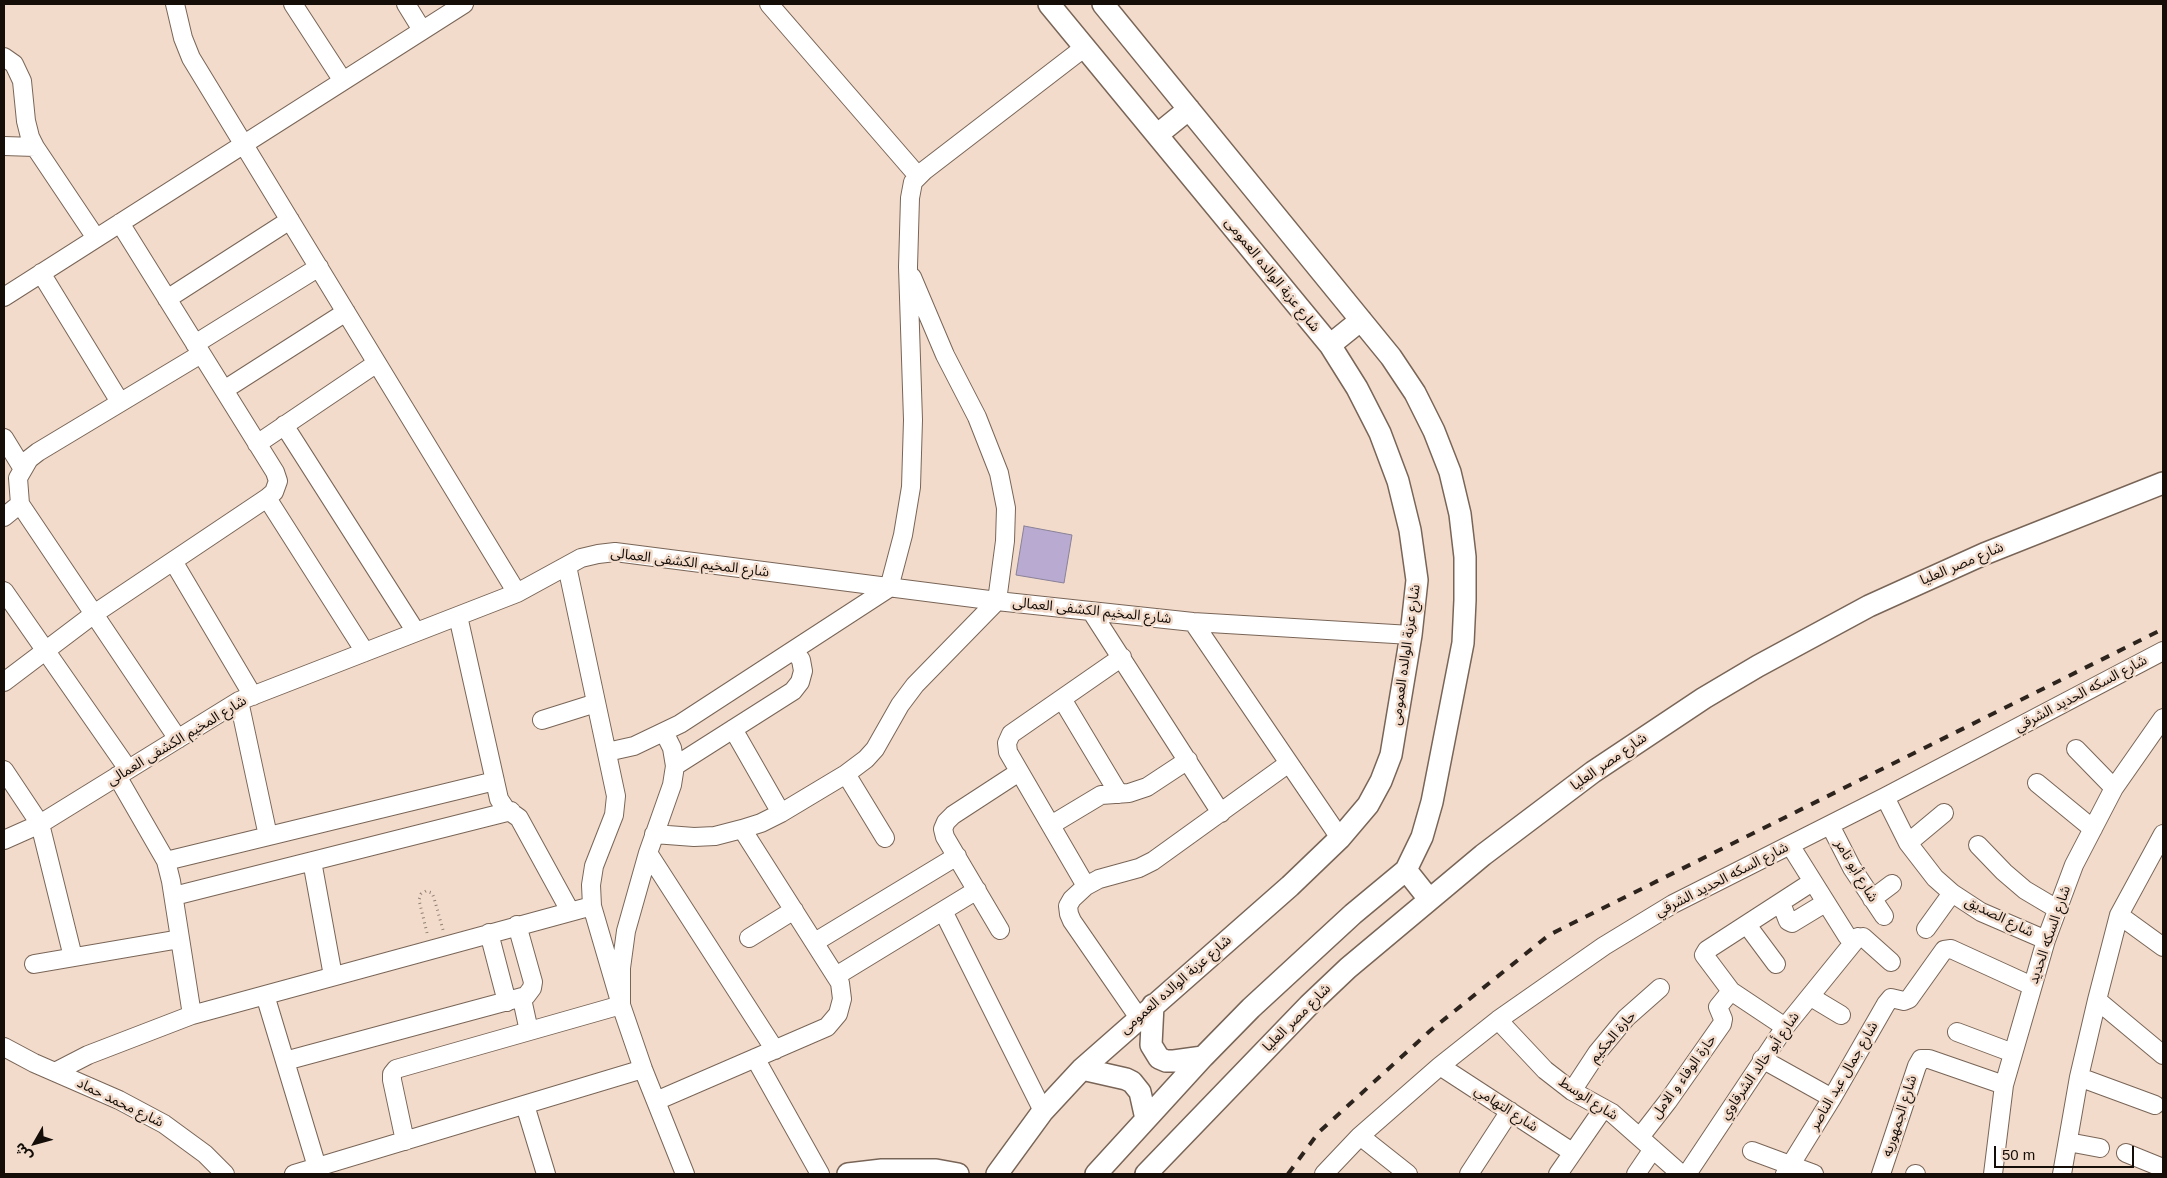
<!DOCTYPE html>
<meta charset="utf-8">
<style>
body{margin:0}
#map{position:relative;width:2167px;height:1178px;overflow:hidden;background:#f2dbcb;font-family:Helvetica,"Noto Sans Arabic",sans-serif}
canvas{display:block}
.frame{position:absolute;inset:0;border:5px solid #140d08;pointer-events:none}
.north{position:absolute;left:10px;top:1118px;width:50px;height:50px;-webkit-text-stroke:4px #f2dbcb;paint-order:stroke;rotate:232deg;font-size:14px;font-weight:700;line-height:20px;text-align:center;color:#140d08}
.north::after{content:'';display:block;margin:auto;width:18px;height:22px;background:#140d08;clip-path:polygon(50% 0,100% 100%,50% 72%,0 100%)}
.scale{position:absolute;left:1994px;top:1146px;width:140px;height:22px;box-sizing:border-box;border:2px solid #140d08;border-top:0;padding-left:6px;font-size:15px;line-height:18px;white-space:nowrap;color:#140d08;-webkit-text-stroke:4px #f2dbcb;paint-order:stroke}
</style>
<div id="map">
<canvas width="2167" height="1178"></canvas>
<div class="frame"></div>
<div class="north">ش</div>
<div class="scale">50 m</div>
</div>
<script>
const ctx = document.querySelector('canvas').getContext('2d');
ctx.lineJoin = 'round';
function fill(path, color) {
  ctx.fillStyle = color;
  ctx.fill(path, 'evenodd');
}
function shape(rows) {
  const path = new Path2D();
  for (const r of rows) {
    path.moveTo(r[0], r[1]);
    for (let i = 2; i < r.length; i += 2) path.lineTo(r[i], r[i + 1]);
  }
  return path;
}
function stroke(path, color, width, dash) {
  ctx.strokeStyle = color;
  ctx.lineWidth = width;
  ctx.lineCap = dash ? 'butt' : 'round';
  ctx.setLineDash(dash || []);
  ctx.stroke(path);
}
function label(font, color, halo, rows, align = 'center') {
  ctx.font = font + ' Helvetica,"Noto Sans Arabic",sans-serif';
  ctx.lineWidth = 5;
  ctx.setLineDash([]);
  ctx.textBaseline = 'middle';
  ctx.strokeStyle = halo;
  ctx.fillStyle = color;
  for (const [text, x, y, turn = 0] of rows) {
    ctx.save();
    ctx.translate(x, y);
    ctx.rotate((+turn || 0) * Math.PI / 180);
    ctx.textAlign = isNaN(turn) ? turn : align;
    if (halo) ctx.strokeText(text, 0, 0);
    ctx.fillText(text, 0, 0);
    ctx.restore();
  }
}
const building = shape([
 [1024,526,1072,535,1064,583,1016,575,1024,526]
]);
const path = shape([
 [427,933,419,900,421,894,426,891,432,893,434,898,443,930]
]);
const minor = shape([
 [175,4,183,38,191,58,517,593],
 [293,4,343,81],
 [406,4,422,30],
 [769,4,918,176],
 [4,57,14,64,22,81,26,121,30,137,35,147,96,238],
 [4,146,35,147],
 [41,273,120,402],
 [4,297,464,4],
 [167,299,290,220],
 [195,344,319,267],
 [224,390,346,312],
 [284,425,416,632],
 [4,438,23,469],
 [257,444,377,363],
 [267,498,365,652],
 [4,517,20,504],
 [173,561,253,696],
 [567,566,616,796,614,815,594,866,591,885,592,906,621,1005,643,1069,685,1174],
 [4,591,128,769],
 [1091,611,1221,813],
 [458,616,499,799,505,808,519,818,570,911],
 [1193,622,1340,838],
 [4,682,94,614,267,498,274,492,278,481,275,472,120,223],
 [1062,699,1119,794],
 [239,701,268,836],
 [542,720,596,703],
 [733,729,781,813],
 [178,739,20,504,18,478,29,459,38,452,201,354],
 [2076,749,2114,788],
 [607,752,634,746,680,724,889,588,903,535,911,487,913,420,908,267,910,198,913,182,925,170,1085,47],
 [675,766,793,691,800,682,803,671,801,660,794,650],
 [4,770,40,824,73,957],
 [846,774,885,838],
 [117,776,166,861,171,881,192,1015],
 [2037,783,2093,829],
 [1885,797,1908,843,1935,878,1952,893,1981,912,2046,940],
 [1051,825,1101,795,1129,793,1147,787,1188,760],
 [1830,825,1852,868,1884,916],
 [654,834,694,837,715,836,742,829,761,823,781,813,846,774,866,759,875,749,900,705,915,685,997,601,1005,541,1006,508,999,473,977,417,945,355,912,277],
 [4,840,40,824,239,701,517,593,581,558,598,554,615,552,997,601,1193,622,1411,635],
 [1908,843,1944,813],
 [1790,845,1847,936,1853,939,1863,937,1891,962],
 [1978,845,2004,872,2025,890,2057,909],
 [648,853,775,1050],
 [166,861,495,781],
 [312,861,333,976],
 [1086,886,1008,752,1007,743,1011,734,1122,657],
 [174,896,511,811],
 [1872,899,1892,884],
 [1781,903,1788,921,1792,923,1825,903],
 [943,911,1043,1111],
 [2119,915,2163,947],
 [1747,925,1776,964],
 [1926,929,1952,893],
 [1000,930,945,837,943,829,946,822,953,815,1019,772],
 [489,933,507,1002],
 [749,938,794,910],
 [815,942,957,856],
 [34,964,180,939],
 [836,976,977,890],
 [265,995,317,1167],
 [1811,997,1841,1015],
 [522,999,529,1031],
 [2097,1000,2163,1055],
 [1139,1018,1072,921,1069,914,1068,906,1072,899,1086,886,1099,879,1139,868,1153,861,1289,763],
 [1498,1020,1545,1070,1572,1091,1612,1113,1681,1174],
 [1785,1027,1731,991,1704,955,1707,950,1812,882],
 [1957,1032,2013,1053],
 [4,1047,34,1063,119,1100,164,1124,205,1154,225,1174],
 [755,1058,820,1174],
 [1762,1059,1832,1098],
 [285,1061,526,996,532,988,533,982,517,925],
 [1440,1066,1572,1152],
 [55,1072,88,1055,192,1015,592,906],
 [2079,1077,2155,1105],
 [1572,1091,1597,1053,1626,1018,1660,988],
 [656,1101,827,1027,838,1014,842,999,840,983,742,829],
 [525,1105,546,1174],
 [1360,1136,1408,1174],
 [1640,1137,1668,1101,1722,1024,1723,1019,1718,1007,1731,991],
 [405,1141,392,1080,392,1074,396,1069,621,1005,621,968,626,931,648,853,672,785,675,766,672,748,664,732],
 [2068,1142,2100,1148],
 [1752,1151,1814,1174],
 [2126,1153,2163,1168],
 [294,1174,643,1069],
 [1324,1174,1360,1136,1440,1066,1498,1020,1604,946,1673,904,1885,797,2163,651],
 [1469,1174,1510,1111],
 [1558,1174,1603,1109],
 [1636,1174,1653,1149],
 [1687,1174,1785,1027,1858,937],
 [1785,1174,1832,1098,1886,1004,1891,998,1904,1001,1909,999,1944,950,1951,949,2032,986],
 [1881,1174,1917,1066,1921,1059,1929,1059,2004,1085],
 [1915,1174,1916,1174],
 [1993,1174,2004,1085,2046,940,2074,865,2114,788,2163,718],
 [2062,1174,2079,1077,2097,1000,2119,915,2163,834]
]);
const tertiary = shape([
 [1157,135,1189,109],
 [1330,345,1361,320],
 [1406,870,1429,899],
 [1153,1005,1151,1045,1159,1058,1166,1061,1174,1061,1203,1057],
 [1082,1069,1126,1079,1132,1082,1140,1092,1146,1119],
 [848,1174,882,1170,936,1170,958,1174],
 [997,1174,1043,1111,1082,1069,1290,886,1340,838,1368,805,1381,781,1391,755,1411,635,1417,580,1410,530,1398,481,1380,433,1357,388,1330,345,1049,4],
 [1096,1174,1203,1057,1251,1008,1353,914,1406,870,1422,837,1432,802,1463,643,1465,600,1465,557,1460,514,1450,472,1434,431,1415,393,1391,357,1103,4],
 [1146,1174,1309,1005,1348,968,1483,855,1593,772,1704,698,1758,666,1869,606,1984,554,2163,483]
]);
const rail = shape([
 [1288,1174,1319,1132,1431,1030,1549,935,2163,629]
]);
const streetNames = [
 ["شارع عزبة الوالده العمومى",1272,275,51],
 ["شارع المخيم الكشفى العمالى",690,563,7],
 ["شارع مصر العليا",1962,564,-23],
 ["شارع المخيم الكشفى العمالى",1092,611,6],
 ["شارع عزبة الوالده العمومى",1406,655,-82],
 ["شارع السكه الحديد الشرقي",2081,694,-28],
 ["شارع المخيم الكشفى العمالى",177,741,-31],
 ["شارع مصر العليا",1609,762,-35],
 ["شارع أبو تامر",1856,871,59],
 ["شارع السكه الحديد الشرقي",1722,880,-27],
 ["شارع الصديق",1999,917,26],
 ["شارع السكه الحديد",2050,935,-71],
 ["شارع عزبة الوالده العمومى",1176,985,-41],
 ["شارع مصر العليا",1297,1018,-45],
 ["حارة الحكيم",1613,1037,-49],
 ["شارع أبو خالد الشرقاوي",1760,1066,-55],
 ["شارع جمال عبد الناصر",1844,1076,-60],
 ["حارة الوفاء و الامل",1684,1077,-54],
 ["شارع الوسط",1588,1099,33],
 ["شارع محمد حماد",120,1103,26],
 ["شارع التهامي",1506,1109,33],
 ["شارع الجمهوريه",1900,1116,-72]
];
fill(building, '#b8aad0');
stroke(building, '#898197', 1);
stroke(minor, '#796557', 20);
stroke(tertiary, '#796557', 24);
stroke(path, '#908075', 3, [1, 4]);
stroke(minor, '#fff', 18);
stroke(tertiary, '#fff', 21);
stroke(rail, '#2d241e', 4, [9, 9]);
label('14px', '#140d08', '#f2dbcb', streetNames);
</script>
